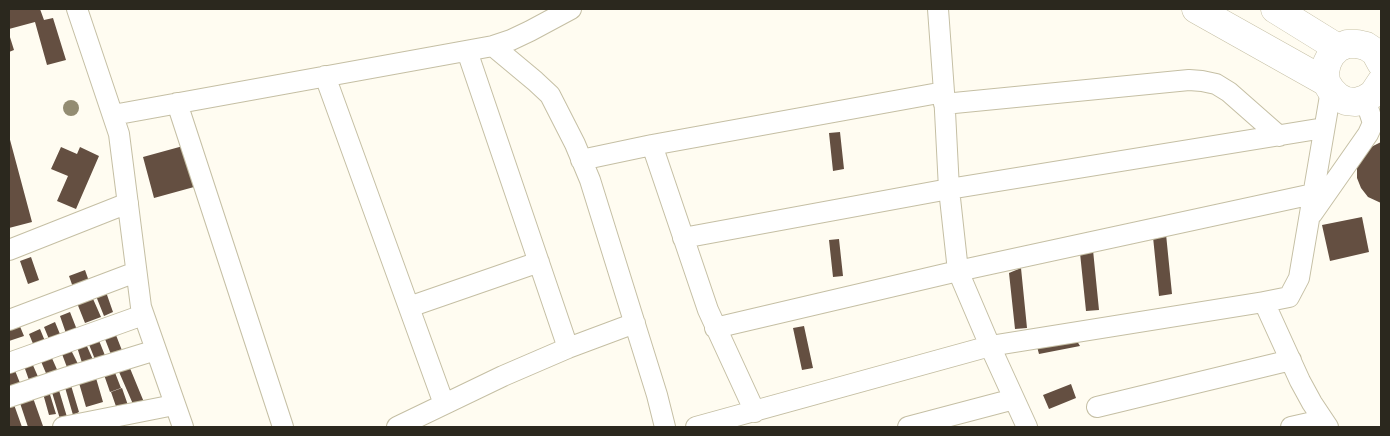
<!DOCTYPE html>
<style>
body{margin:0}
#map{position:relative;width:1390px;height:436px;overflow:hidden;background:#fffcf1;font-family:"Roboto Condensed",sans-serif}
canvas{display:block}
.frame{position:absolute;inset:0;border:10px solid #2b281e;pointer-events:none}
</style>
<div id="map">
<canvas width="1390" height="436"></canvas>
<div class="frame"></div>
</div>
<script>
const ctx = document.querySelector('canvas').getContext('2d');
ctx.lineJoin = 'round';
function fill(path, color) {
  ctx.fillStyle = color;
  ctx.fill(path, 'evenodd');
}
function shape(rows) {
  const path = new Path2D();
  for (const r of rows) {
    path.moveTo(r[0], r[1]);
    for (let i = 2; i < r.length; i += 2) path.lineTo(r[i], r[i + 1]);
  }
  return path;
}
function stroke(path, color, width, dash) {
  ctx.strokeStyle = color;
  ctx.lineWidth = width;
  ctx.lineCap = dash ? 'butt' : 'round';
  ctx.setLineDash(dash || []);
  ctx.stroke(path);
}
const building = shape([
 [9,9,40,9,44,20,53,18,66,60,47,65,35,22,9,29],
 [9,34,14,50,9,52],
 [840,132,844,169,833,171,829,133],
 [9,136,32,222,9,228],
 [1381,142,1381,203,1368,197,1361,188,1357,178,1357,167,1361,157,1367,149],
 [183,146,194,187,154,198,143,157],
 [61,147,77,154,80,147,99,156,76,209,57,201,68,176,51,169],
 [1362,217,1369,252,1330,261,1322,225],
 [1166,234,1172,294,1159,296,1153,237],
 [839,239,843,276,833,277,829,240],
 [1093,250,1099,310,1086,311,1080,253],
 [31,257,39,280,28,284,20,261],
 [1021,268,1027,328,1015,329,1009,273],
 [85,270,91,287,75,293,69,276],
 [90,292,101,317,85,323,75,298],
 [106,292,113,312,104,316,96,296],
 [70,312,79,335,68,339,60,316],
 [55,322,62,339,51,344,44,327],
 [19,324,24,336,9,341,9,329],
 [804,326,813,368,802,370,793,328],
 [40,329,47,346,36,351,29,334],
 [114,330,123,353,112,357,103,334],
 [1074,336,1080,346,1039,354,1036,343],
 [98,338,106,358,96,362,88,342],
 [86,344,94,362,83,366,77,347],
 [71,350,79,366,68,370,62,354],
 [51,356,59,374,48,378,40,359],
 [127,361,146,407,136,411,116,365],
 [32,363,39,379,30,383,24,366],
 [112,365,121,388,110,392,102,369],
 [14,368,20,383,9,387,9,369],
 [96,378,103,402,86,407,79,383],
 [70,382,79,412,73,415,64,384],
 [1071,384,1076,398,1049,409,1043,395],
 [58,387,67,417,60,419,51,389],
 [48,388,56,414,49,415,42,390],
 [122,388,130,411,119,415,111,392],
 [32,395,43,426,40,427,28,427,19,400],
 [12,399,22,427,9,427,9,400]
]);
const street = shape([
 [77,9,119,134,141,307,183,427],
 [938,9,944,92,949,189,958,271,990,346,1027,427],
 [493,46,535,81,550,95,575,144,590,180,657,395,665,427],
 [467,51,568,348,635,323],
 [325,76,444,404],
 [177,103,283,427],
 [944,104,1189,80,1202,81,1216,84,1229,92,1279,136],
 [113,115,493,46,511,40,530,31,571,9],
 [652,145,708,310,755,412],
 [581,160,652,145,944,92],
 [1312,214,1368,134,1373,123,1365,99],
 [683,238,949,189,1324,128],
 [9,250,128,203],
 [1264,302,1300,381,1312,403,1328,427],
 [409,307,539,262],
 [9,320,136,272],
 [715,328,958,271,1313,194],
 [9,363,143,315],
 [9,397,68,377,156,350],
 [1097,407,1291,360],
 [63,427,174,405],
 [397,427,503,376,568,348],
 [696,427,990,346,1264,302,1289,297,1299,278,1331,90],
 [908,427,1014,399],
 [1291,427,1322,420]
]);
const secondary = shape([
 [1196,9,1326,82],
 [1275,9,1338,48],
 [1381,63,1375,52,1366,46,1357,44,1347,44,1338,48,1331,55,1327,63,1325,72,1326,82,1331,90,1338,97,1346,101,1356,102,1365,99,1373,94,1381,82]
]);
const trees = [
 [71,108]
];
fill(building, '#644f41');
stroke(street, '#c5bfa4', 22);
stroke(secondary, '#c5bfa4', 29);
stroke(street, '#fff', 20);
stroke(secondary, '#fff', 28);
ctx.fillStyle = '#938c72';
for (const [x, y] of trees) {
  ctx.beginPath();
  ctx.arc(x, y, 8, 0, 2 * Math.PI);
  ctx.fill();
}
</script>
